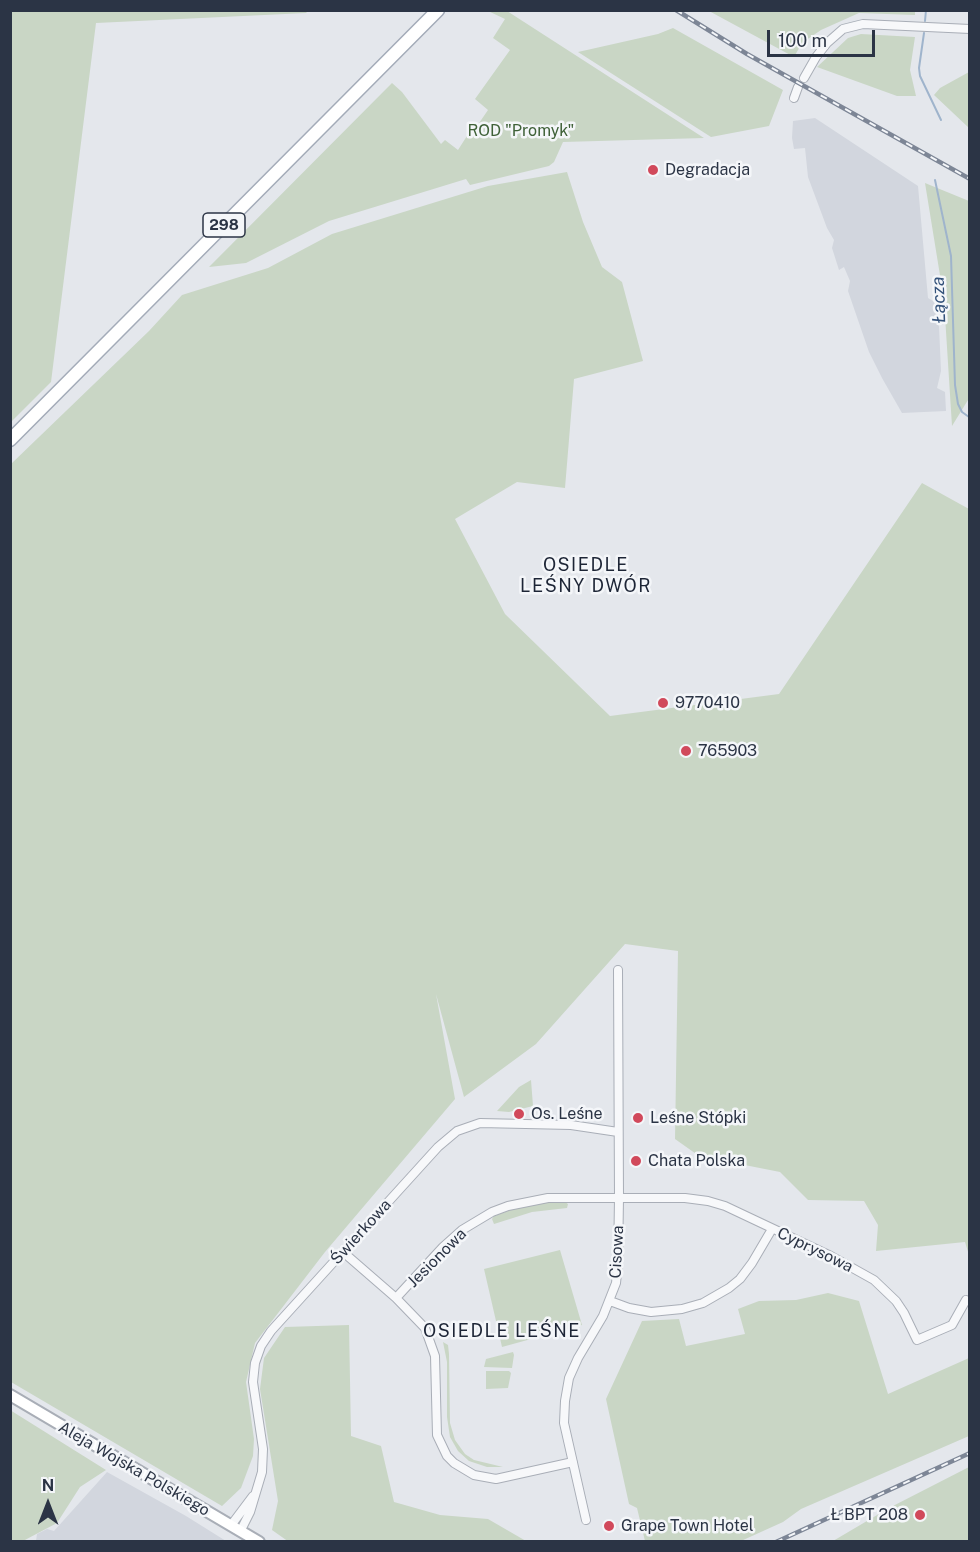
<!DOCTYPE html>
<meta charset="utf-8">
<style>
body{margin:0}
#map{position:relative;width:980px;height:1552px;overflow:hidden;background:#e4e7ec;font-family:"Public Sans",sans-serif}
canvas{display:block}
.frame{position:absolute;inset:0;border:12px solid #2b3445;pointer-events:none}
.north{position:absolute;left:18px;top:1474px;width:60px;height:60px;-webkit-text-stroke:4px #f4f6f9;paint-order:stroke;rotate:0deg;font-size:16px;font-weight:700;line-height:24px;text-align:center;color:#2b3445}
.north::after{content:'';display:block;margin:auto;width:21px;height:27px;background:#2b3445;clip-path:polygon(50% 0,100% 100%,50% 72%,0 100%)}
.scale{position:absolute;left:767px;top:30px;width:108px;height:27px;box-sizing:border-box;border:3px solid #2b3445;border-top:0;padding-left:8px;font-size:18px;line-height:21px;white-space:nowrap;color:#2b3445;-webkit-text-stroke:4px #f4f6f9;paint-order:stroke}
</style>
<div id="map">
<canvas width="980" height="1552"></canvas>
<div class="frame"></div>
<div class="north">N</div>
<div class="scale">100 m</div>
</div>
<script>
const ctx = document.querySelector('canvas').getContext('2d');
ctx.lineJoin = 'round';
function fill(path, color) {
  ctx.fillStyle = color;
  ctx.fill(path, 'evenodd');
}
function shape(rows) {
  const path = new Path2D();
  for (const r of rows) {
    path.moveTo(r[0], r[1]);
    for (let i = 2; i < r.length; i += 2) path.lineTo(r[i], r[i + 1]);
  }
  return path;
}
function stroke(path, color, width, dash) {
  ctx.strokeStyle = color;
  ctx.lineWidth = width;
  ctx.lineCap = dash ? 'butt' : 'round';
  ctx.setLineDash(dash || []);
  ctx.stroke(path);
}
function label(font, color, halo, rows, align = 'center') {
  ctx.font = font + ' "Public Sans",sans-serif';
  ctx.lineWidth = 5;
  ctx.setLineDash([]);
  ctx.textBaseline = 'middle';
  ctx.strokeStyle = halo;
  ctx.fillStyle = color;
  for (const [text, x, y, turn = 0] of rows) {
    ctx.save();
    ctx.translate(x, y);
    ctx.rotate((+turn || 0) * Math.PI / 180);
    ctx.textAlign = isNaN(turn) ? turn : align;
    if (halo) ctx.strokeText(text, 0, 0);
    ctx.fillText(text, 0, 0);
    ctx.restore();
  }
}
const built = shape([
 [815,118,918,186,928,298,938,304,941,371,937,388,945,392,946,411,902,413,882,378,869,352,848,291,850,281,844,267,839,270,832,248,834,240,827,228,808,177,805,148,794,149,792,138,793,121],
 [107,1472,186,1516,226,1541,36,1541,37,1534,47,1529,54,1531]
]);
const green = shape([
 [11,10,308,11,306,13,96,23,51,382,11,422],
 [915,10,915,15,859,13,821,30,802,43,794,57,709,11],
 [488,11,507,11,704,138,563,142,554,162,549,166,470,185,466,179,329,221,246,263,209,267,392,83,402,92,441,144,445,140,458,150,472,128,475,129,488,110,475,99,510,50,493,38,505,19],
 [673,28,783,90,769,126,711,137,578,52,658,34],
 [861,34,915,37,910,70,916,96,897,96,817,67,848,38],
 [969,72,969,128,934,95,940,88],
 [567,172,583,222,602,267,622,282,643,361,574,379,565,488,517,482,455,519,505,614,610,716,779,694,922,483,969,509,969,1255,965,1242,876,1251,878,1225,864,1201,808,1200,780,1172,699,1156,675,1139,678,951,625,944,536,1044,464,1097,436,994,455,1099,325,1252,255,1343,246,1382,254,1439,253,1456,241,1488,222,1506,11,1382,11,464,149,331,182,295,268,268,332,234,488,186],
 [925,183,969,201,969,393,968,400,952,426,944,300],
 [531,1080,533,1106,509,1112,497,1111,519,1087],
 [565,1202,568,1204,567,1208,532,1212,494,1224,492,1219,494,1216,519,1207,535,1203],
 [560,1250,582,1325,502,1347,484,1269],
 [828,1293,859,1301,888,1394,969,1358,969,1436,801,1509,783,1522,741,1541,645,1541,637,1508,629,1504,606,1399,642,1321,679,1319,686,1346,745,1334,738,1309,759,1301,796,1300],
 [349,1325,351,1436,381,1446,394,1502,440,1515,488,1519,526,1541,289,1542,272,1530,278,1501,260,1389,264,1358,285,1327],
 [443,1342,448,1345,449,1354,450,1423,455,1440,465,1454,474,1460,503,1467,487,1467,469,1461,458,1451,450,1437,447,1417,447,1362],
 [513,1352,514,1355,512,1368,484,1367,486,1359],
 [486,1371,509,1371,511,1373,508,1388,486,1389],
 [10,1410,106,1470,80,1487,57,1523,23,1541,11,1541],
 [969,1467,969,1541,833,1541,889,1508]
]);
const stream = shape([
 [925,21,926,10],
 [924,33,919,68,920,76,941,120],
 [935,180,951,256,955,385,958,404,962,412,969,417]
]);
const minor = shape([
 [804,78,816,57,827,43,843,29,863,24,970,29],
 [794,98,798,87],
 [343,1252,396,1298,425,1328,435,1356,437,1435,447,1456,454,1463,474,1475,496,1479,573,1462],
 [396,1298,443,1247,462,1230,492,1212,508,1206,548,1198,685,1198,708,1201,725,1206,831,1256,874,1280,896,1301,904,1313,917,1340,952,1325,966,1300],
 [610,1301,629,1308,651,1312,682,1309,703,1303,729,1288,740,1279,752,1263,772,1229],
 [586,1520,564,1423,565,1401,569,1378,578,1358,603,1316,616,1283,618,1264,619,1198,618,970],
 [232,1524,253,1496],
 [241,1530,250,1512,262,1472,263,1449,253,1382,255,1363,261,1346,271,1331,438,1147,457,1131,480,1123,571,1125,618,1132]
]);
const secondary = shape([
 [10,1395,259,1542]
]);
const primary = shape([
 [10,440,438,10]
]);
const rail = shape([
 [676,10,747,54,970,179],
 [776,1542,970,1453]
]);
const markers = [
 [653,170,6,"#d1495b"],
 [663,703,6,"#d1495b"],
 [686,751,6,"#d1495b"],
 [519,1114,6,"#d1495b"],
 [638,1118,6,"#d1495b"],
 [636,1161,6,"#d1495b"],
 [920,1515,6,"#d1495b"],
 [609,1526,6,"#d1495b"]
];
const shields = [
 [224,225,42]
];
const shieldNames = [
 ["298",224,225]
];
const parkNames = [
 ["ROD \"Promyk\"",521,131]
];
const poiNames = [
 ["Degradacja",665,170],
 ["9770410",675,703],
 ["765903",698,751],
 ["Os. Leśne",531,1114],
 ["Leśne Stópki",650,1118],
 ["Chata Polska",648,1161],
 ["Ł BPT 208",908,1515,"right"],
 ["Grape Town Hotel",621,1526]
];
const streetNames = [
 ["Świerkowa",361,1232,-48],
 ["Cyprysowa",815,1250,26],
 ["Cisowa",617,1252,-87],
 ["Jesionowa",437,1258,-45],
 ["Aleja Wojska Polskiego",134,1469,30]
];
const waterNames = [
 ["Łącza",939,300,-92]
];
const neighbourhoodNames = [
 ["OSIEDLE",586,565],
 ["LEŚNY DWÓR",586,586],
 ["OSIEDLE LEŚNE",502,1331]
];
fill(built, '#d2d6de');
fill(green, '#c9d6c5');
stroke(stream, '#9fb4cc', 2);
stroke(minor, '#a9aeb7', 10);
stroke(secondary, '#a9aeb7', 14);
stroke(primary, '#a3abb8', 15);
stroke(minor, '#f7f8fa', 8);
stroke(secondary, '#fff', 10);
stroke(primary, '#fff', 12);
stroke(rail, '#7d8696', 4.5);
stroke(rail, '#f4f6f9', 2, [7]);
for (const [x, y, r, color] of markers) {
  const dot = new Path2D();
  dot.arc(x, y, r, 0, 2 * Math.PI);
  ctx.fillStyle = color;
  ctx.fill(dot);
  stroke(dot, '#f4f6f9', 2);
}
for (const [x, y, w] of shields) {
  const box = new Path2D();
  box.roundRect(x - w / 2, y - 12, w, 24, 4.5);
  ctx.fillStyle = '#f4f6f9';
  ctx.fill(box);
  stroke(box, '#2b3445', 1.5);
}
label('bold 15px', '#2b3445', null, shieldNames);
label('16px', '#3f6138', '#f4f6f9', parkNames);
label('16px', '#2b3445', '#f4f6f9', poiNames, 'left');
label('16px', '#2b3445', '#f4f6f9', streetNames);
label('italic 18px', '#34527a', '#f4f6f9', waterNames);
ctx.letterSpacing = '1.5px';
label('18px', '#1d2536', '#f4f6f9', neighbourhoodNames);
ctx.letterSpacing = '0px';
</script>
